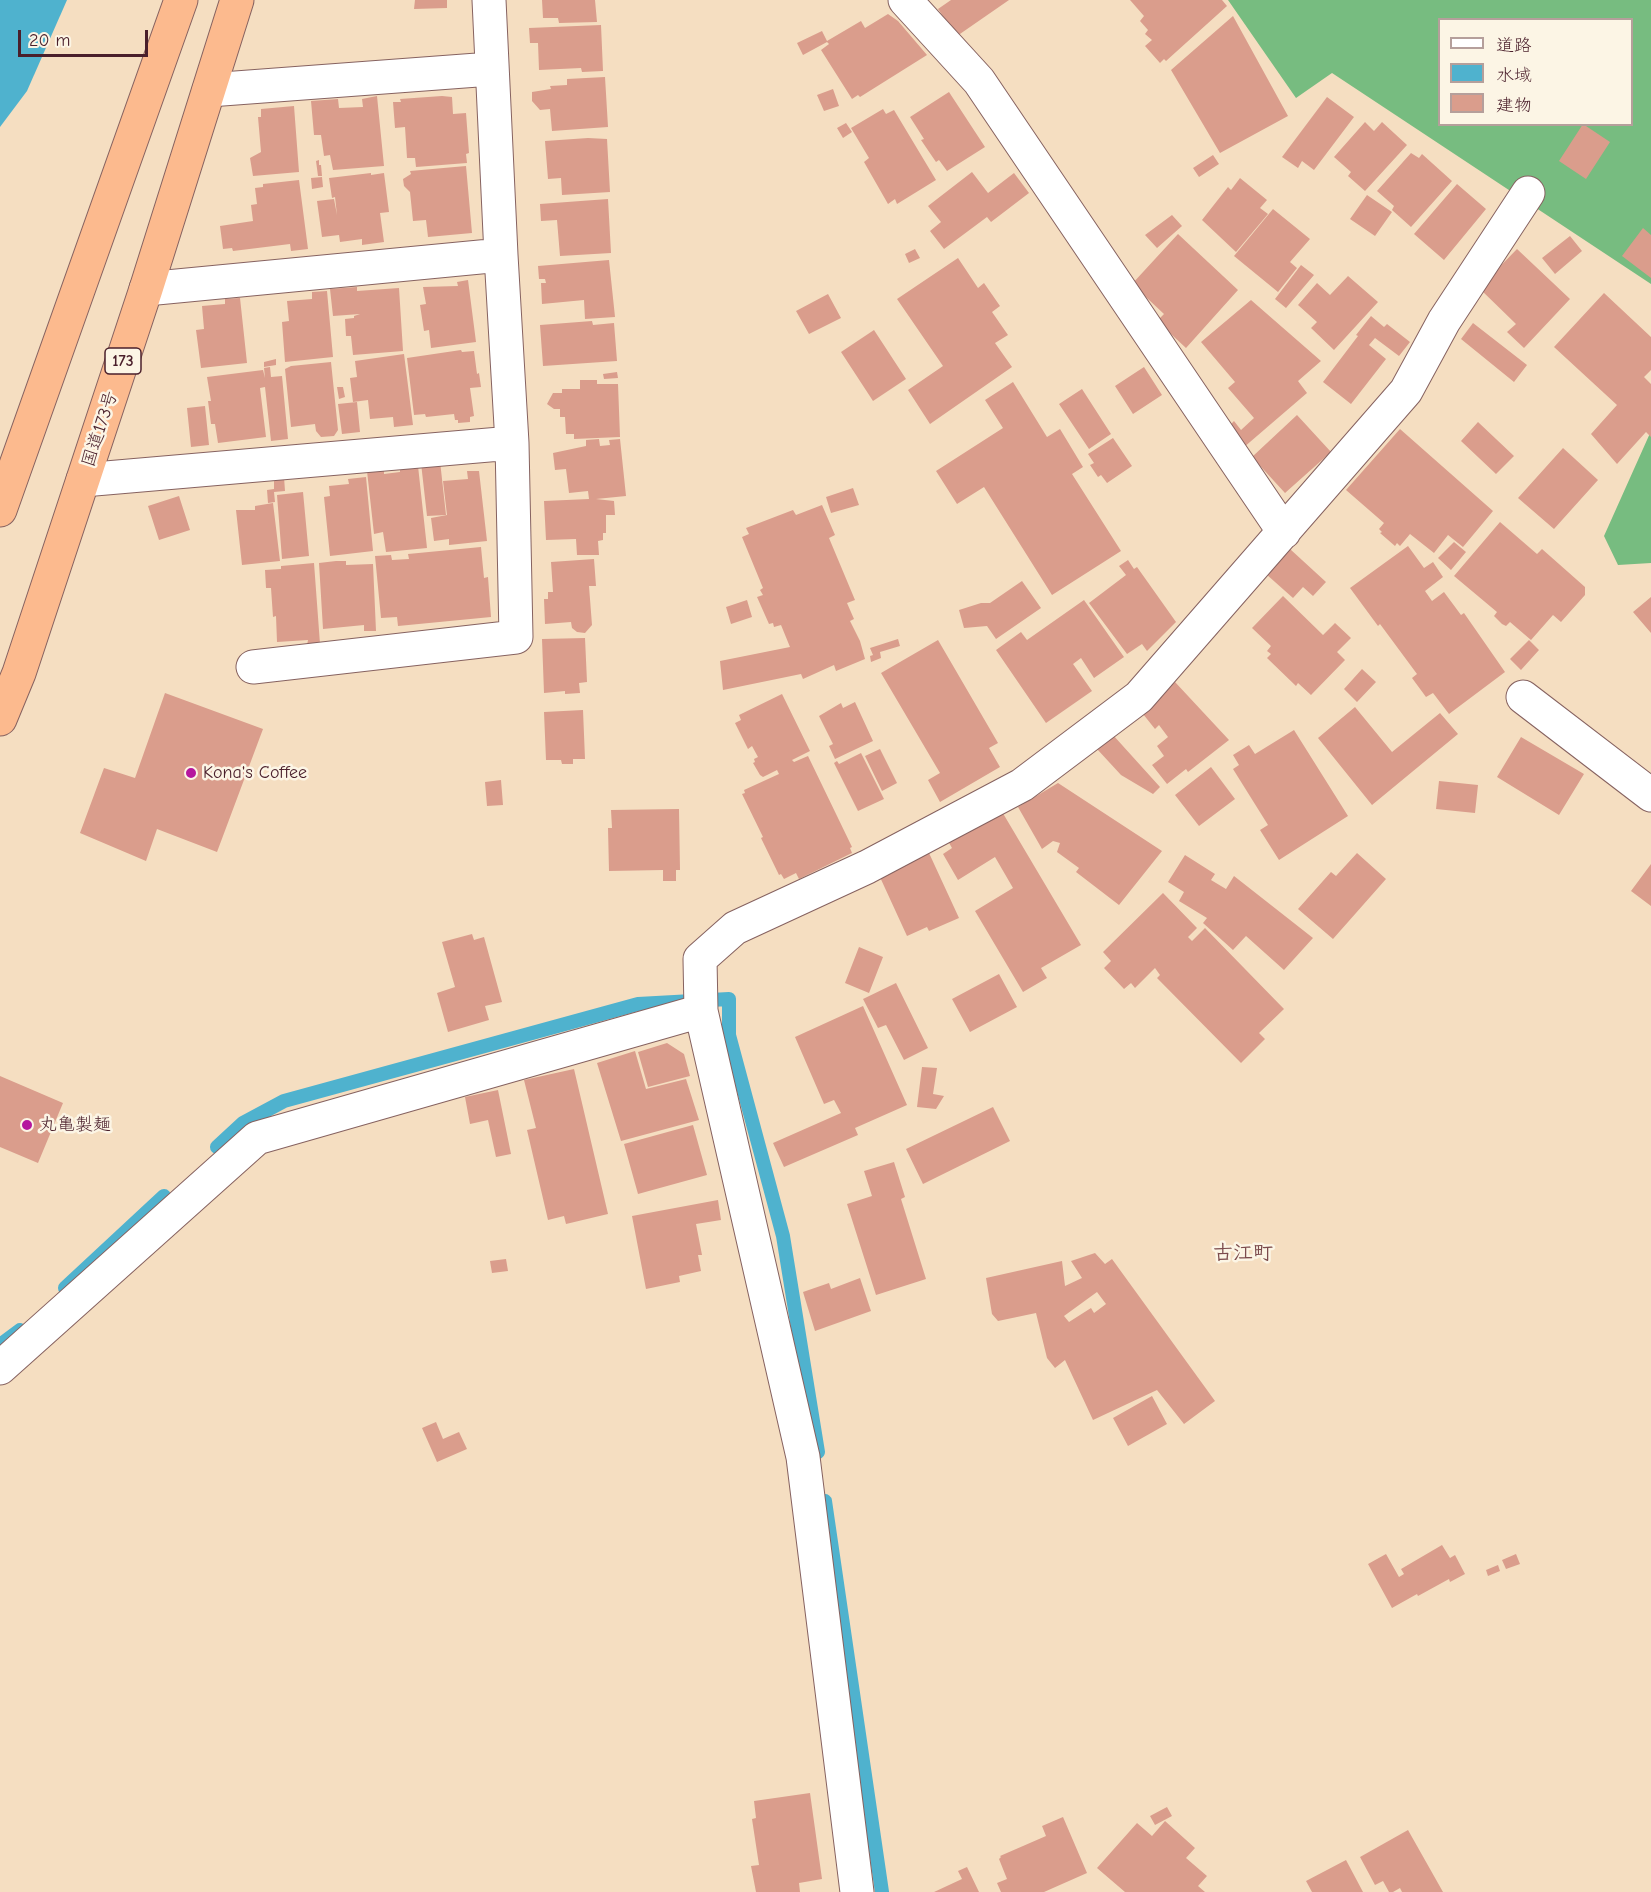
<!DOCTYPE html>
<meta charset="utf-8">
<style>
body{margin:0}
#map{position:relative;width:1651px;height:1892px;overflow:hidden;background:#f5dec1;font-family:"Comic Neue","Klee One",sans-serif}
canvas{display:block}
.legend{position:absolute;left:1438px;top:18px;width:195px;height:108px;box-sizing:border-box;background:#fcf5e5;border:2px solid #b59f9b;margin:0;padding:8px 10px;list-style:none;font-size:18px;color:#4a1f2b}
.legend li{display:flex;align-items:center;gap:12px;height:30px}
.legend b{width:30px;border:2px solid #b59f9b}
.scale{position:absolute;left:18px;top:30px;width:130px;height:27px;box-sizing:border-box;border:3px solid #4a1f2b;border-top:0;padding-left:8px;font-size:18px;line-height:21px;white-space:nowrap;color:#4a1f2b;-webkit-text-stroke:4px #fcf5e5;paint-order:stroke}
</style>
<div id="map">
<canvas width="1651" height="1892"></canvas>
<ul class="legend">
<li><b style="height:8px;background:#fff"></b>道路</li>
<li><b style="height:16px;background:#4fb2ce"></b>水域</li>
<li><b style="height:16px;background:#da9d8c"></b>建物</li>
</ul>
<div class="scale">20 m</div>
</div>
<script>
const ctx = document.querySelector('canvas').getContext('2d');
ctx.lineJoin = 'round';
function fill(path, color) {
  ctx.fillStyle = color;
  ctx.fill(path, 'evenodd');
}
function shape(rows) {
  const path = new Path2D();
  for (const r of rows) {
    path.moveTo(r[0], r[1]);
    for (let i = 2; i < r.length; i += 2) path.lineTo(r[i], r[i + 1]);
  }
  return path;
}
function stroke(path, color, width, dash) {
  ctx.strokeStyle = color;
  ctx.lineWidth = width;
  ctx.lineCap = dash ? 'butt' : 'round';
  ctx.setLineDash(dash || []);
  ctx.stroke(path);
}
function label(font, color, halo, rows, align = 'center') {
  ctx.font = font + ' "Comic Neue","Klee One",sans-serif';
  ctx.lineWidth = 5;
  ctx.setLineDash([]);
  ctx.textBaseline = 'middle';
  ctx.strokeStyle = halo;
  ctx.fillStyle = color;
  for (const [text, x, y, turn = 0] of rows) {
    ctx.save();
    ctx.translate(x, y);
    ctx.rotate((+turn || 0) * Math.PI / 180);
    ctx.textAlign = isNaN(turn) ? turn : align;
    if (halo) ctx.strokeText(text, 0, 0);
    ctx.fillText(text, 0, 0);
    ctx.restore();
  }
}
const forest = shape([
 [1228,0,1651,0,1651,284,1332,73,1296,98],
 [1440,20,1632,20,1632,124,1440,124],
 [1651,431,1651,563,1618,565,1604,536]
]);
const water = shape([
 [0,0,67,0,27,91,0,127]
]);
const stream = shape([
 [217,1147,243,1123,284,1101,638,1004,729,999,729,1035,783,1236,818,1452],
 [65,1288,164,1196],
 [0,1345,20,1330],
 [825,1501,882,1892]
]);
const building = shape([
 [415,0,447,0,447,8,414,9],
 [542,0,595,0,597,22,559,23,558,18,543,18],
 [951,0,1009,0,957,36,938,9],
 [1130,0,1222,0,1227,6,1166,61,1164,59,1160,63,1145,46,1152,40,1145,34,1148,30,1140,21,1144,16],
 [888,14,898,21,927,55,860,97,858,95,852,99,821,50,829,44,827,42,803,55,797,43,822,31,827,41,861,21,865,28],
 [1233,16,1288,116,1220,153,1171,70],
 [601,25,603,71,582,72,581,68,539,70,538,43,530,43,529,28],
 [605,77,608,127,552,131,550,109,540,110,532,101,532,92,551,89,550,86,567,85,567,79],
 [833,89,839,106,824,111,817,95],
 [949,92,985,147,947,171,939,160,936,162,921,140,924,139,910,117],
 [377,96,384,166,333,170,330,155,324,156,321,135,314,135,311,101,338,99,339,108,363,107,362,99],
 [442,96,452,97,453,114,466,113,469,153,466,154,467,163,416,167,415,158,407,158,405,127,395,128,393,102,401,102,400,99],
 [1327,97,1354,117,1314,170,1302,161,1298,168,1282,157],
 [294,106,299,172,253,176,250,158,261,152,258,117,261,117,261,109],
 [883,109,886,114,894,110,936,180,897,204,895,199,888,204,864,162,869,158,851,128],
 [1365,122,1374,131,1382,122,1407,145,1365,191,1348,176,1351,172,1334,157],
 [846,123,852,132,843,138,837,128],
 [1583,124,1610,142,1586,179,1559,161],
 [588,138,607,139,610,192,562,195,561,178,548,179,545,141],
 [1411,153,1419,158,1422,154,1452,181,1411,227,1392,210,1394,206,1377,191],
 [1213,155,1219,164,1199,177,1193,168],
 [319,160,319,165,321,165,322,176,318,176,316,161],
 [466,166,472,233,428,237,426,220,413,221,410,192,404,186,403,179,411,174,410,171],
 [972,172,988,193,1014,173,1029,193,991,222,987,217,944,249,930,231,941,222,928,206],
 [371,173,371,175,384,173,389,212,380,213,384,242,362,245,362,239,340,242,339,235,322,237,317,201,334,199,337,215,335,197,332,198,329,178],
 [322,177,323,187,312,189,311,178],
 [1240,178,1267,200,1260,208,1268,214,1236,252,1202,220,1228,187,1231,190],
 [299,180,308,249,291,251,290,244,233,251,232,248,223,249,220,226,253,221,251,205,257,204,255,188,263,187,263,184],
 [1457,184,1486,209,1444,260,1414,234],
 [1367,195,1392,212,1375,236,1350,219],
 [608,199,611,253,560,256,557,220,541,221,540,204],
 [1273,209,1310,239,1290,262,1297,268,1278,292,1234,256],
 [1172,215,1182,226,1157,248,1145,235],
 [1643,228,1651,235,1651,278,1622,256],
 [1178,234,1238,290,1186,348,1157,321,1164,314,1132,284],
 [1570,236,1582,251,1555,274,1542,258],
 [915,249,920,258,909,263,905,254],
 [1517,249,1570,299,1524,348,1507,332,1516,324,1479,288],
 [958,258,978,288,984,283,1000,306,992,312,1008,335,995,343,1012,367,930,424,908,390,943,366,897,299],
 [609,260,615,317,585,319,584,300,542,304,541,283,546,283,545,279,539,279,538,266],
 [1301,265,1314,275,1286,308,1275,299],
 [1348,276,1378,302,1334,350,1311,328,1317,322,1298,305,1317,283,1330,295],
 [468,280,476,342,431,348,429,330,424,331,420,305,426,304,423,287,458,286,457,282],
 [357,287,357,291,399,288,403,351,353,355,351,336,346,336,345,319,354,318,354,316,360,314,333,316,330,289],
 [327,291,333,357,285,362,282,322,289,321,287,301,312,299,312,292],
 [1604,293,1651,337,1651,370,1644,377,1651,384,1651,437,1646,432,1617,464,1591,434,1617,405,1554,347],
 [828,294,841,318,809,334,796,311],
 [240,298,247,363,201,368,196,330,204,329,202,306,225,304,225,299],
 [1251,300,1321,361,1298,381,1307,393,1243,448,1227,428,1234,421,1241,430,1254,418,1228,388,1235,382,1201,342],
 [1371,316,1384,327,1387,324,1410,342,1399,356,1375,338,1369,345,1386,359,1351,404,1323,382,1358,336,1356,335],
 [592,321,593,325,614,323,617,361,543,366,540,325],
 [1473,323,1527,365,1514,382,1461,339],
 [874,330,906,379,873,401,841,352],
 [461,350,462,352,474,351,477,374,479,373,481,387,470,388,474,416,470,417,470,422,458,423,458,420,455,420,454,414,426,417,425,414,414,415,407,358],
 [404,354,413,425,394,427,393,417,370,419,368,400,353,402,350,378,357,377,355,361],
 [276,359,276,365,264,367,264,362],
 [331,362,338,430,334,436,321,437,316,431,315,424,291,427,285,369,291,366],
 [270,367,271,377,282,376,288,439,271,441,265,387,260,388,266,437,218,443,215,424,211,424,208,401,211,401,207,377,263,370,265,378,264,368],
 [1144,367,1162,395,1133,414,1115,386],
 [617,372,618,378,604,379,603,374],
 [580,380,597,380,597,384,618,384,620,437,574,439,574,434,566,434,565,417,560,417,560,409,554,409,547,404,553,393,562,393,562,389,580,389],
 [1013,382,1047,437,1060,429,1083,467,1072,474,1121,551,1052,595,984,487,957,504,936,471,1003,428,985,400],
 [337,387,343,387,345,397,339,399],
 [1082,389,1111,434,1089,449,1059,404],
 [357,402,360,432,342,434,338,404],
 [205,406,209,445,191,447,187,408],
 [1297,415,1331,452,1285,493,1252,457],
 [1478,422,1514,456,1496,474,1461,441],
 [1400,429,1493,511,1463,547,1448,535,1434,553,1410,534,1400,546,1397,543,1395,546,1380,533,1382,532,1379,529,1384,523,1346,490],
 [1113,438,1132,466,1107,483,1101,475,1098,477,1090,465,1094,463,1088,454],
 [599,439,600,446,610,445,609,440,620,439,626,496,596,499,614,501,615,515,606,515,606,533,603,533,603,540,598,541,599,555,577,555,576,539,546,540,544,501,589,499,588,491,569,493,566,469,555,470,553,453,586,446,586,440],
 [1563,448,1598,480,1554,529,1518,498],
 [440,461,446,515,427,516,421,463],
 [418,466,427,548,386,552,383,532,374,534,367,471,384,469,384,474,400,472,400,468],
 [467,471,479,471,487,541,449,545,449,539,434,541,431,518,447,515,443,481,468,479],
 [284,477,285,491,274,492,275,502,268,503,267,490,274,489,274,478],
 [366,477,373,551,330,556,324,497,330,496,329,486,349,484,348,479],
 [853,488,859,505,831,513,826,497],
 [303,492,309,556,282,559,277,495],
 [179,496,190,530,159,540,148,506],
 [273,503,280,561,242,565,236,510,255,510,255,506],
 [822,505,835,535,829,538,855,600,847,603,854,619,850,621,860,641,865,659,836,671,834,665,803,679,801,674,723,690,720,661,790,647,781,625,774,627,773,623,769,624,757,597,763,595,760,590,763,588,742,537,749,534,746,528,793,510,796,515],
 [1500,522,1537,554,1542,549,1585,587,1585,595,1561,622,1553,615,1531,640,1510,622,1506,626,1502,624,1494,616,1497,612,1454,576],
 [1454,542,1466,552,1451,570,1438,558],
 [1408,546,1424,568,1433,562,1443,577,1425,591,1432,601,1444,592,1461,615,1464,613,1505,672,1449,714,1433,693,1426,697,1412,678,1417,674,1380,624,1378,626,1350,588],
 [481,547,484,578,488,577,491,617,398,626,397,617,381,618,375,556,391,555,392,560,409,559,408,554],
 [1290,549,1326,582,1313,596,1303,587,1293,598,1266,574],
 [594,559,596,586,589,586,592,625,585,633,577,632,572,628,571,622,545,624,544,599,548,599,548,592,553,592,551,562],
 [1128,560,1134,569,1137,567,1176,622,1147,651,1142,644,1127,654,1089,603,1126,575,1119,566],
 [336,561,346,561,346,565,373,564,376,631,364,631,364,625,323,629,319,563],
 [314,563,320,644,307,645,308,640,277,642,276,616,273,617,271,588,266,588,265,570,281,569,281,566],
 [1022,581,1041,608,996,639,987,626,964,628,959,610,981,603,990,603],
 [1283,596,1323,635,1335,623,1351,638,1337,652,1345,660,1311,695,1298,683,1296,686,1267,658,1271,654,1267,651,1271,646,1252,628],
 [1651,597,1651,633,1633,612],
 [747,600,752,617,731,624,726,607],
 [1084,600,1124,657,1094,678,1081,658,1073,664,1092,691,1046,723,996,650,1021,632,1027,640],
 [585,638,587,682,579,683,580,693,565,694,565,691,544,693,542,639],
 [898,639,900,646,880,652,881,658,871,662,870,656,873,655,870,648],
 [938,640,998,743,989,748,1000,767,940,802,928,780,940,773,881,673],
 [1529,640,1539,650,1521,670,1510,659],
 [1362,669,1376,682,1357,702,1344,689],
 [1175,682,1229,740,1188,772,1186,769,1167,784,1152,765,1164,756,1157,746,1168,737,1159,725,1155,729,1143,714],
 [165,693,263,729,217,852,157,829,146,861,80,833,104,768,135,778],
 [782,694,810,751,792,760,794,762,808,756,852,847,850,848,852,853,799,879,796,873,784,879,781,874,779,875,761,838,763,837,742,794,745,793,744,790,779,774,777,770,763,777,760,775,753,763,755,762,754,759,758,757,752,746,748,749,735,723,741,720,739,715],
 [855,702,873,741,835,759,829,746,833,744,819,716,841,703,843,708],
 [1355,707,1392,752,1440,713,1458,734,1372,805,1318,738],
 [583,710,585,759,573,759,573,764,562,764,561,760,546,760,544,712],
 [1294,730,1348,816,1279,860,1260,830,1268,825,1233,769,1239,765,1233,755,1249,745,1255,754],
 [1113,735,1160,787,1153,794,1121,775,1097,749],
 [1521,737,1584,774,1559,815,1497,777],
 [880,749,897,783,882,791,865,756],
 [861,753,884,799,858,811,834,763,837,761,839,764],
 [1211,767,1235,799,1199,826,1175,795],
 [501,780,503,805,487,806,485,782],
 [1439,781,1478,785,1475,813,1436,809],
 [1058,783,1162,851,1119,905,1076,872,1079,868,1057,852,1060,843,1053,841,1042,849,1018,807],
 [679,809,680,870,676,870,676,881,663,881,663,870,609,871,608,828,612,828,611,810],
 [1001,810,1081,945,1041,968,1047,978,1023,992,975,911,1013,888,995,857,958,880,943,854,952,848,948,841],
 [929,853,959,918,929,931,927,927,907,936,879,875],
 [1357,853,1386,879,1333,939,1298,909,1331,872,1336,876],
 [1185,855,1215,874,1211,880,1226,889,1234,876,1313,938,1284,970,1246,936,1233,950,1203,923,1207,918,1179,901,1184,892,1168,882],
 [1651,864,1651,906,1631,891],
 [1163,893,1197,928,1188,937,1192,941,1205,928,1284,1009,1259,1033,1265,1039,1241,1063,1157,978,1160,975,1155,968,1135,988,1131,983,1124,989,1104,968,1111,961,1103,952],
 [472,934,474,940,484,937,502,1002,485,1006,489,1020,448,1032,437,993,455,987,442,942],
 [859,947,883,957,869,993,845,983],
 [999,974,1017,1007,970,1032,952,999],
 [896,983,928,1048,904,1060,886,1025,878,1028,863,999],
 [863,1006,907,1105,855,1128,858,1135,784,1167,773,1143,841,1113,834,1100,824,1104,795,1037],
 [667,1043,684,1054,690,1076,648,1087,638,1052],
 [635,1051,646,1089,686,1079,699,1120,621,1141,597,1063],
 [922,1067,937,1068,933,1094,944,1096,936,1109,917,1107],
 [574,1069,608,1214,566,1224,564,1216,548,1220,527,1130,536,1128,524,1080],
 [0,1076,63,1103,38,1163,0,1147],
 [498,1090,511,1154,496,1157,488,1120,470,1124,465,1097],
 [993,1107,1010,1141,923,1184,906,1149],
 [693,1125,707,1175,638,1194,624,1144],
 [894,1162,905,1197,901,1199,926,1279,876,1295,847,1204,872,1196,864,1171],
 [718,1200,721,1220,696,1224,702,1255,698,1255,701,1271,679,1276,680,1282,646,1289,632,1216],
 [1095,1253,1105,1264,1112,1259,1215,1401,1184,1424,1157,1390,1093,1420,1065,1360,1055,1368,1047,1358,1036,1313,998,1321,992,1314,986,1278,1062,1261,1065,1286,1082,1278,1071,1261],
 [1097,1292,1106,1304,1094,1313,1091,1308,1069,1322,1064,1316],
 [506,1259,508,1271,492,1273,490,1261],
 [860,1278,871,1311,815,1331,803,1292,829,1283,831,1289],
 [1152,1396,1167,1424,1128,1446,1113,1418],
 [436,1422,443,1439,459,1432,467,1449,437,1462,422,1428],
 [1442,1545,1450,1558,1455,1555,1465,1574,1450,1582,1449,1579,1418,1596,1417,1594,1392,1608,1368,1564,1386,1554,1399,1577,1404,1574,1401,1569],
 [1516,1554,1520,1564,1506,1569,1502,1560],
 [1498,1565,1500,1571,1488,1576,1486,1570],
 [810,1793,822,1879,799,1883,800,1892,756,1892,751,1866,759,1865,752,1819,756,1818,754,1801],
 [1167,1807,1172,1816,1155,1825,1150,1816],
 [1063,1817,1087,1873,1044,1892,1001,1892,997,1883,1007,1879,999,1859,1001,1857,1000,1856,1046,1836,1042,1826],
 [1165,1821,1195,1848,1186,1858,1207,1876,1198,1886,1205,1892,1125,1892,1097,1868,1137,1823,1152,1836],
 [1408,1830,1443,1892,1402,1892,1400,1888,1393,1892,1389,1892,1383,1881,1375,1885,1360,1857],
 [1346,1860,1363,1892,1312,1892,1306,1881],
 [967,1867,979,1892,934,1892,962,1879,958,1871]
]);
const street = shape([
 [905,0,979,81,1284,532],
 [209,90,491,69],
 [146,289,501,255],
 [83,480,512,443],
 [253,667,516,637,512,443,501,255,489,0],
 [1523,697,1651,795],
 [701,1011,700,959,735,928,867,867,1022,785,1139,697,1406,391,1444,321,1528,193],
 [0,1368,257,1138,701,1011,803,1457,857,1892]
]);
const highway = shape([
 [0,510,181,0],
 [0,719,19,673,146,289,237,0]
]);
const markers = [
 [191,773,6,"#b5179e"],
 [27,1125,6,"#b5179e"]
];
const shields = [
 [123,361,36]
];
const shieldNames = [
 ["173",123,361]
];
const streetNames = [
 ["国道173号",100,429,-72]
];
const poiNames = [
 ["Kona's Coffee",203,773],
 ["丸亀製麺",39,1125]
];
const neighbourhoodNames = [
 ["古江町",1243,1253]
];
fill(forest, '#77bc80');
fill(water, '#4fb2ce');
stroke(stream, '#4fb2ce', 14);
fill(building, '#da9d8c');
stroke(street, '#866260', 35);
stroke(highway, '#866260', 35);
stroke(street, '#fff', 33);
stroke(highway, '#fcba8e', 33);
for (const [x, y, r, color] of markers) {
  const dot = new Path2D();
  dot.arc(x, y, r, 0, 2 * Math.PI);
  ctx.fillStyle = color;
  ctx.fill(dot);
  stroke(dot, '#fcf5e5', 2);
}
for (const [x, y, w] of shields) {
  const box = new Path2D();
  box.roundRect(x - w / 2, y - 13, w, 26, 4.5);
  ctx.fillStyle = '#fcf5e5';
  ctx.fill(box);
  stroke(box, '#4a1f2b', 1.5);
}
label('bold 16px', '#4a1f2b', null, shieldNames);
label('18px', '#4a1f2b', '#fcf5e5', streetNames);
label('18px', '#4a1f2b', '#fcf5e5', poiNames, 'left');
label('bold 20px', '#7c4b4d', '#fcf5e5', neighbourhoodNames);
</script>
